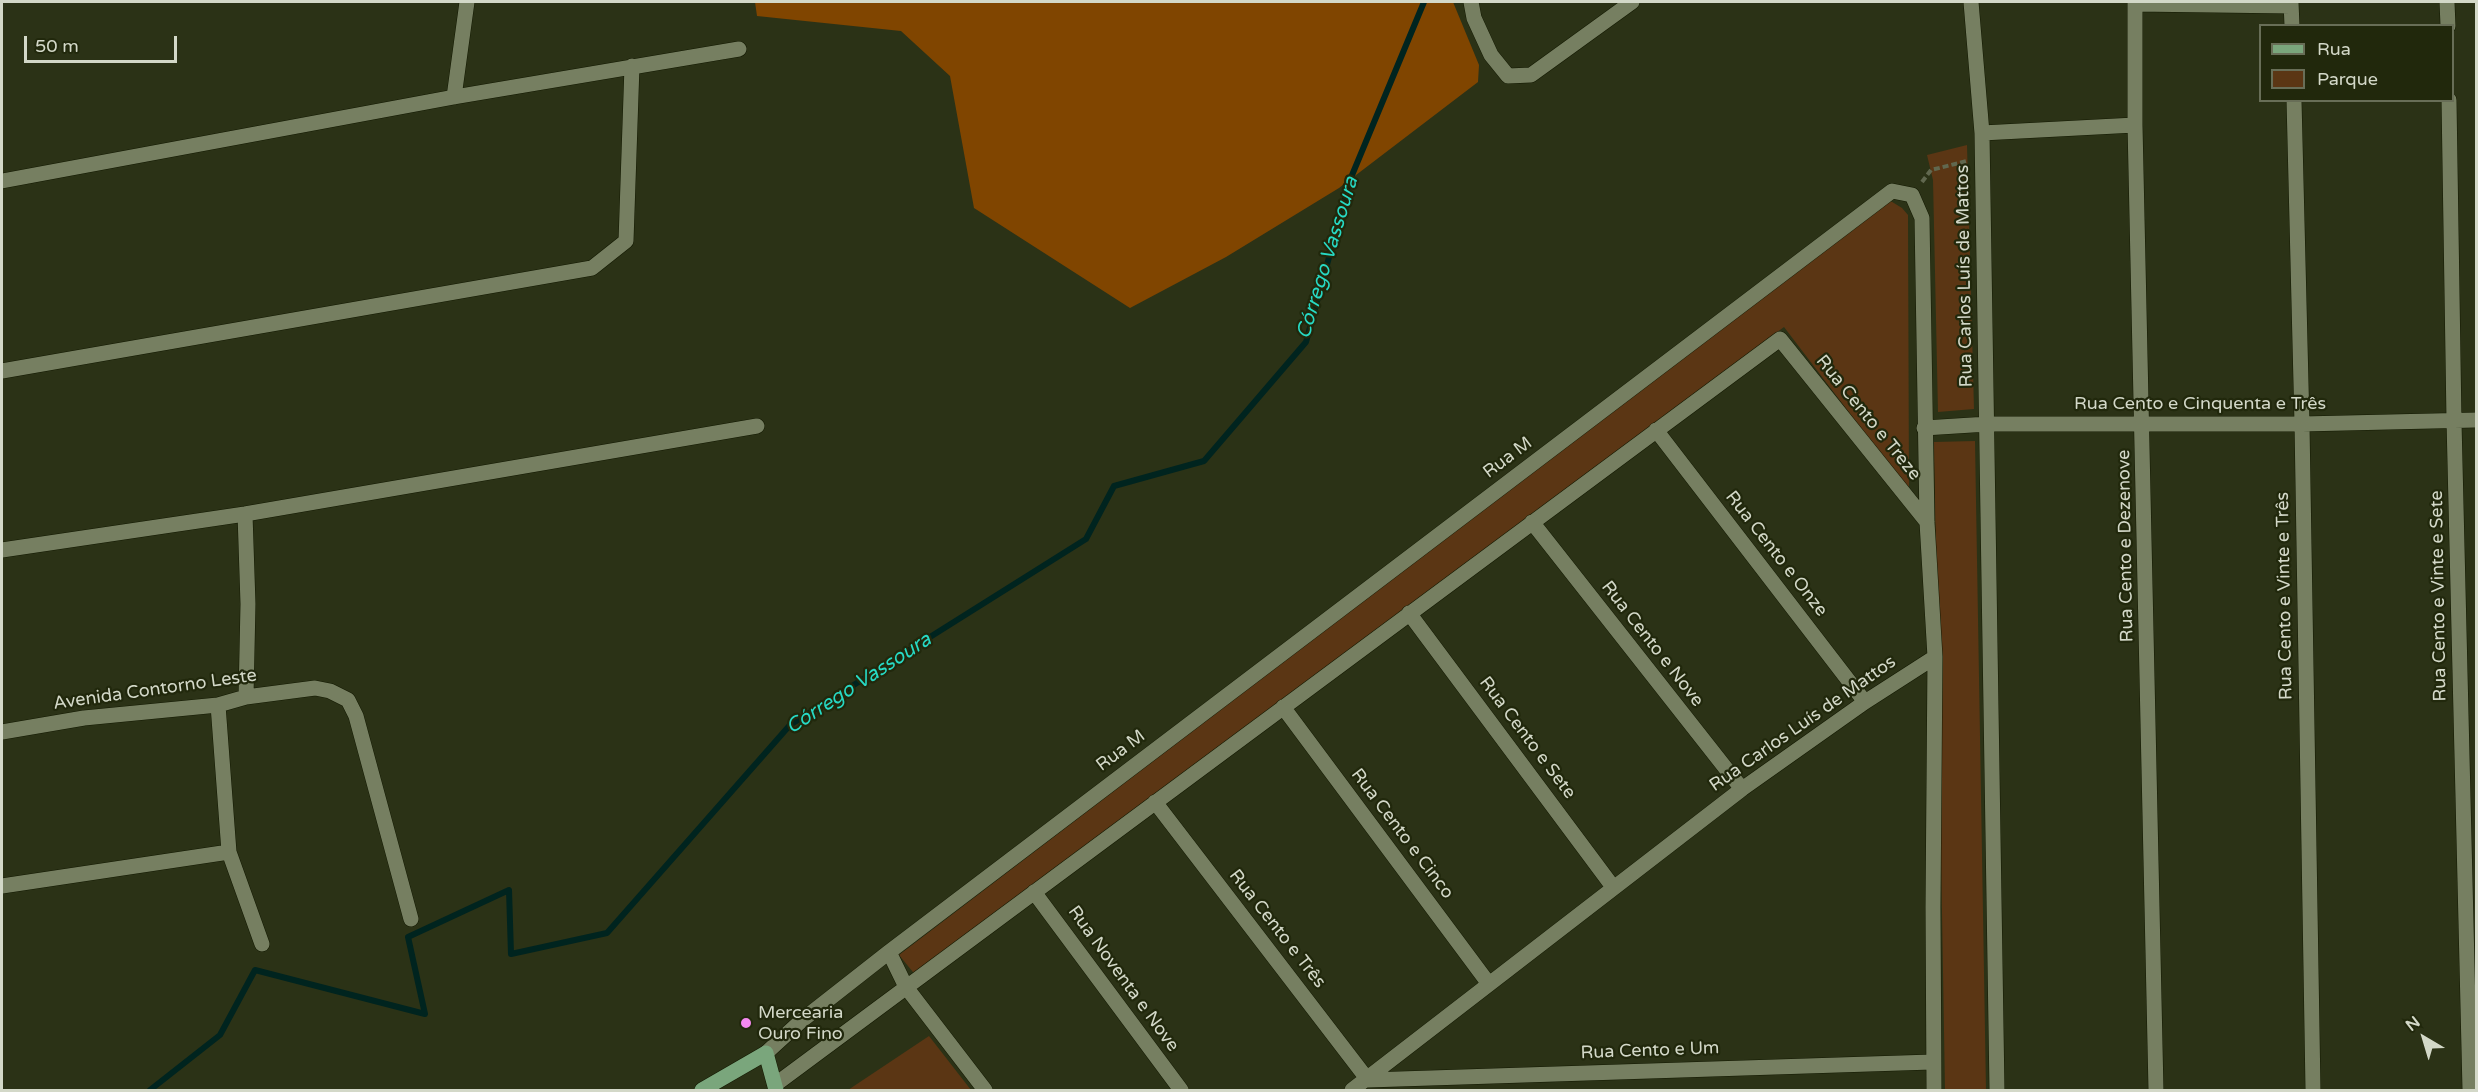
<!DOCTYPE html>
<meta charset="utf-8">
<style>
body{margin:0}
#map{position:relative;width:2478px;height:1092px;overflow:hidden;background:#2b3216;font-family:"Varela Round",sans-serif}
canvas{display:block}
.frame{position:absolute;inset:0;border:3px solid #d3d8c8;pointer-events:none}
.legend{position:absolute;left:2259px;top:24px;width:195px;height:78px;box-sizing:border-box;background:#21280c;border:2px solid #686e57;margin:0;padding:8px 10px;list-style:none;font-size:18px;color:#d3d8c8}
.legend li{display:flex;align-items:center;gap:12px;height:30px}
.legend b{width:30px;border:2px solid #686e57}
.north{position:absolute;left:2394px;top:1008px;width:60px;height:60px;-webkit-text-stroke:4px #21280c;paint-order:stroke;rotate:322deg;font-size:16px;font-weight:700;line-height:24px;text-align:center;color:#d3d8c8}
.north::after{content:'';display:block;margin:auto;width:21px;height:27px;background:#d3d8c8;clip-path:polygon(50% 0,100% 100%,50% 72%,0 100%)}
.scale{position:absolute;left:24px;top:36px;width:153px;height:27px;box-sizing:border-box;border:3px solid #d3d8c8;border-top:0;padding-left:8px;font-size:18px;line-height:21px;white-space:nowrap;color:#d3d8c8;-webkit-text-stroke:4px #21280c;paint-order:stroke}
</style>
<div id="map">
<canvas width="2478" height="1092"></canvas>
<div class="frame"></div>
<ul class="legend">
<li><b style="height:8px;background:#7aa67c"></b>Rua</li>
<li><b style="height:16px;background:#5b3614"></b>Parque</li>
</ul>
<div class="north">N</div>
<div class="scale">50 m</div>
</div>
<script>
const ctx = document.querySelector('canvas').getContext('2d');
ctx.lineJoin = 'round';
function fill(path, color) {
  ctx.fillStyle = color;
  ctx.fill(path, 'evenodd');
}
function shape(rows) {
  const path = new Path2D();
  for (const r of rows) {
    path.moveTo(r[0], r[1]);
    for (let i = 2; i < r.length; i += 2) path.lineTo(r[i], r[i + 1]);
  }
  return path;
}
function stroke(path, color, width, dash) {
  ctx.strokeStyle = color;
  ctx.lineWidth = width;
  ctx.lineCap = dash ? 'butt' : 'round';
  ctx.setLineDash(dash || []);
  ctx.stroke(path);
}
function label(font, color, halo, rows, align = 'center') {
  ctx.font = font + ' "Varela Round",sans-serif';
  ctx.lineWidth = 4.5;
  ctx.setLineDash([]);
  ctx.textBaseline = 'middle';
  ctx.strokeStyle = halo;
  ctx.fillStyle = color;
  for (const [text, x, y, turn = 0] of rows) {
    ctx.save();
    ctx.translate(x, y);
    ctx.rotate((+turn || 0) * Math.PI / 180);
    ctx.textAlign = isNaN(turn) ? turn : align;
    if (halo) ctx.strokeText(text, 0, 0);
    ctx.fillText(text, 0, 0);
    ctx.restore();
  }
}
const green = shape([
 [1967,145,1974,409,1938,412,1933,180,1927,155],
 [1889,200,1902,208,1908,215,1909,491,1784,327,917,977,899,955],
 [1975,441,1986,1090,1945,1090,1934,442],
 [929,1036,971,1090,848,1090]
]);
const forest = shape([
 [755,2,1453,2,1479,65,1478,82,1339,188,1226,257,1130,308,974,208,950,76,901,31,757,16]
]);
const stream = shape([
 [150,1090,220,1035,255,970,425,1014,408,937,509,890,511,954,607,933,790,725,1086,539,1114,486,1204,461,1306,342,1350,180,1424,2]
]);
const path = shape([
 [1922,182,1931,170,1967,161]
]);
const minor = shape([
 [1471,2,1474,18,1491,55,1508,76,1531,75,1632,2],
 [1971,2,1982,133,1997,1090],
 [2135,2,2135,125,2156,1090],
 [2291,2,2292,26],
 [2447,2,2448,26],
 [2135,4,2291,6],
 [454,97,467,2],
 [2294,100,2302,424,2313,1090],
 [2449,100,2454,421,2470,1090],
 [1982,133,2135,125],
 [2,181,454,97,739,49],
 [2,371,592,268,626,241,632,66],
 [1924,428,1988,424,2302,424,2476,420],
 [1656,430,1865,702],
 [245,514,248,604,246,697],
 [1532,522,1742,789],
 [2,550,245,514,757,426],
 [1409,613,1613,887],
 [218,705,229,852,262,944],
 [1283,707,1489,984],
 [2,732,84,718,218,705,246,697,315,688,330,691,348,700,356,716,411,919],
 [1155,802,1368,1080,1932,1062],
 [2,886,229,852],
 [1034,892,1181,1090],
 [889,952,906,987,985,1090],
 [766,1053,801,1021,889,952,1892,191,1912,195,1922,218,1927,522,1935,657,1933,907,1934,1090],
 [776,1084,1780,339,1927,522],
 [1352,1090,1742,789,1865,702,1935,657]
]);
const major = shape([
 [702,1090,766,1053,776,1090]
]);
const markers = [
 [746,1023,6,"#f489f0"]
];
const streetNames = [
 ["Rua Carlos Luís de Mattos",1965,276,-91],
 ["Rua Cento e Cinquenta e Três",2200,404],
 ["Rua Cento e Treze",1868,418,51],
 ["Rua M",1508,458,-37],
 ["Rua Cento e Dezenove",2126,546,-91],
 ["Rua Cento e Onze",1776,554,52],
 ["Rua Cento e Vinte e Três",2285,596,-91],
 ["Rua Cento e Vinte e Sete",2439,596,-91],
 ["Rua Cento e Nove",1652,644,52],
 ["Avenida Contorno Leste",155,690,-8],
 ["Rua Carlos Luís de Mattos",1803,724,-35],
 ["Rua Cento e Sete",1527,738,53],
 ["Rua M",1121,751,-37],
 ["Rua Cento e Cinco",1402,834,53],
 ["Rua Cento e Três",1277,929,52],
 ["Rua Noventa e Nove",1123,979,54],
 ["Rua Cento e Um",1650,1051,-2]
];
const poiNames = [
 ["Mercearia",758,1013],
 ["Ouro Fino",758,1034]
];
const waterNames = [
 ["Córrego Vassoura",1328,258,-73],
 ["Córrego Vassoura",859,684,-33]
];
fill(green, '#5b3614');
fill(forest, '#804500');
stroke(stream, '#00241f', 6);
stroke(minor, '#131901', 16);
stroke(major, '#131901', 16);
stroke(path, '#61684f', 4, [6, 3]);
stroke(minor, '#767f61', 15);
stroke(major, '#7aa67c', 15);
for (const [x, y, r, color] of markers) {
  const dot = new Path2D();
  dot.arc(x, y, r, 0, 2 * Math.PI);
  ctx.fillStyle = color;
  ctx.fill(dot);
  stroke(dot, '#21280c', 2);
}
label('18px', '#d3d8c8', '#21280c', streetNames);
label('18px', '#d3d8c8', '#21280c', poiNames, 'left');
label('italic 20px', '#27dac5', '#21280c', waterNames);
</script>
